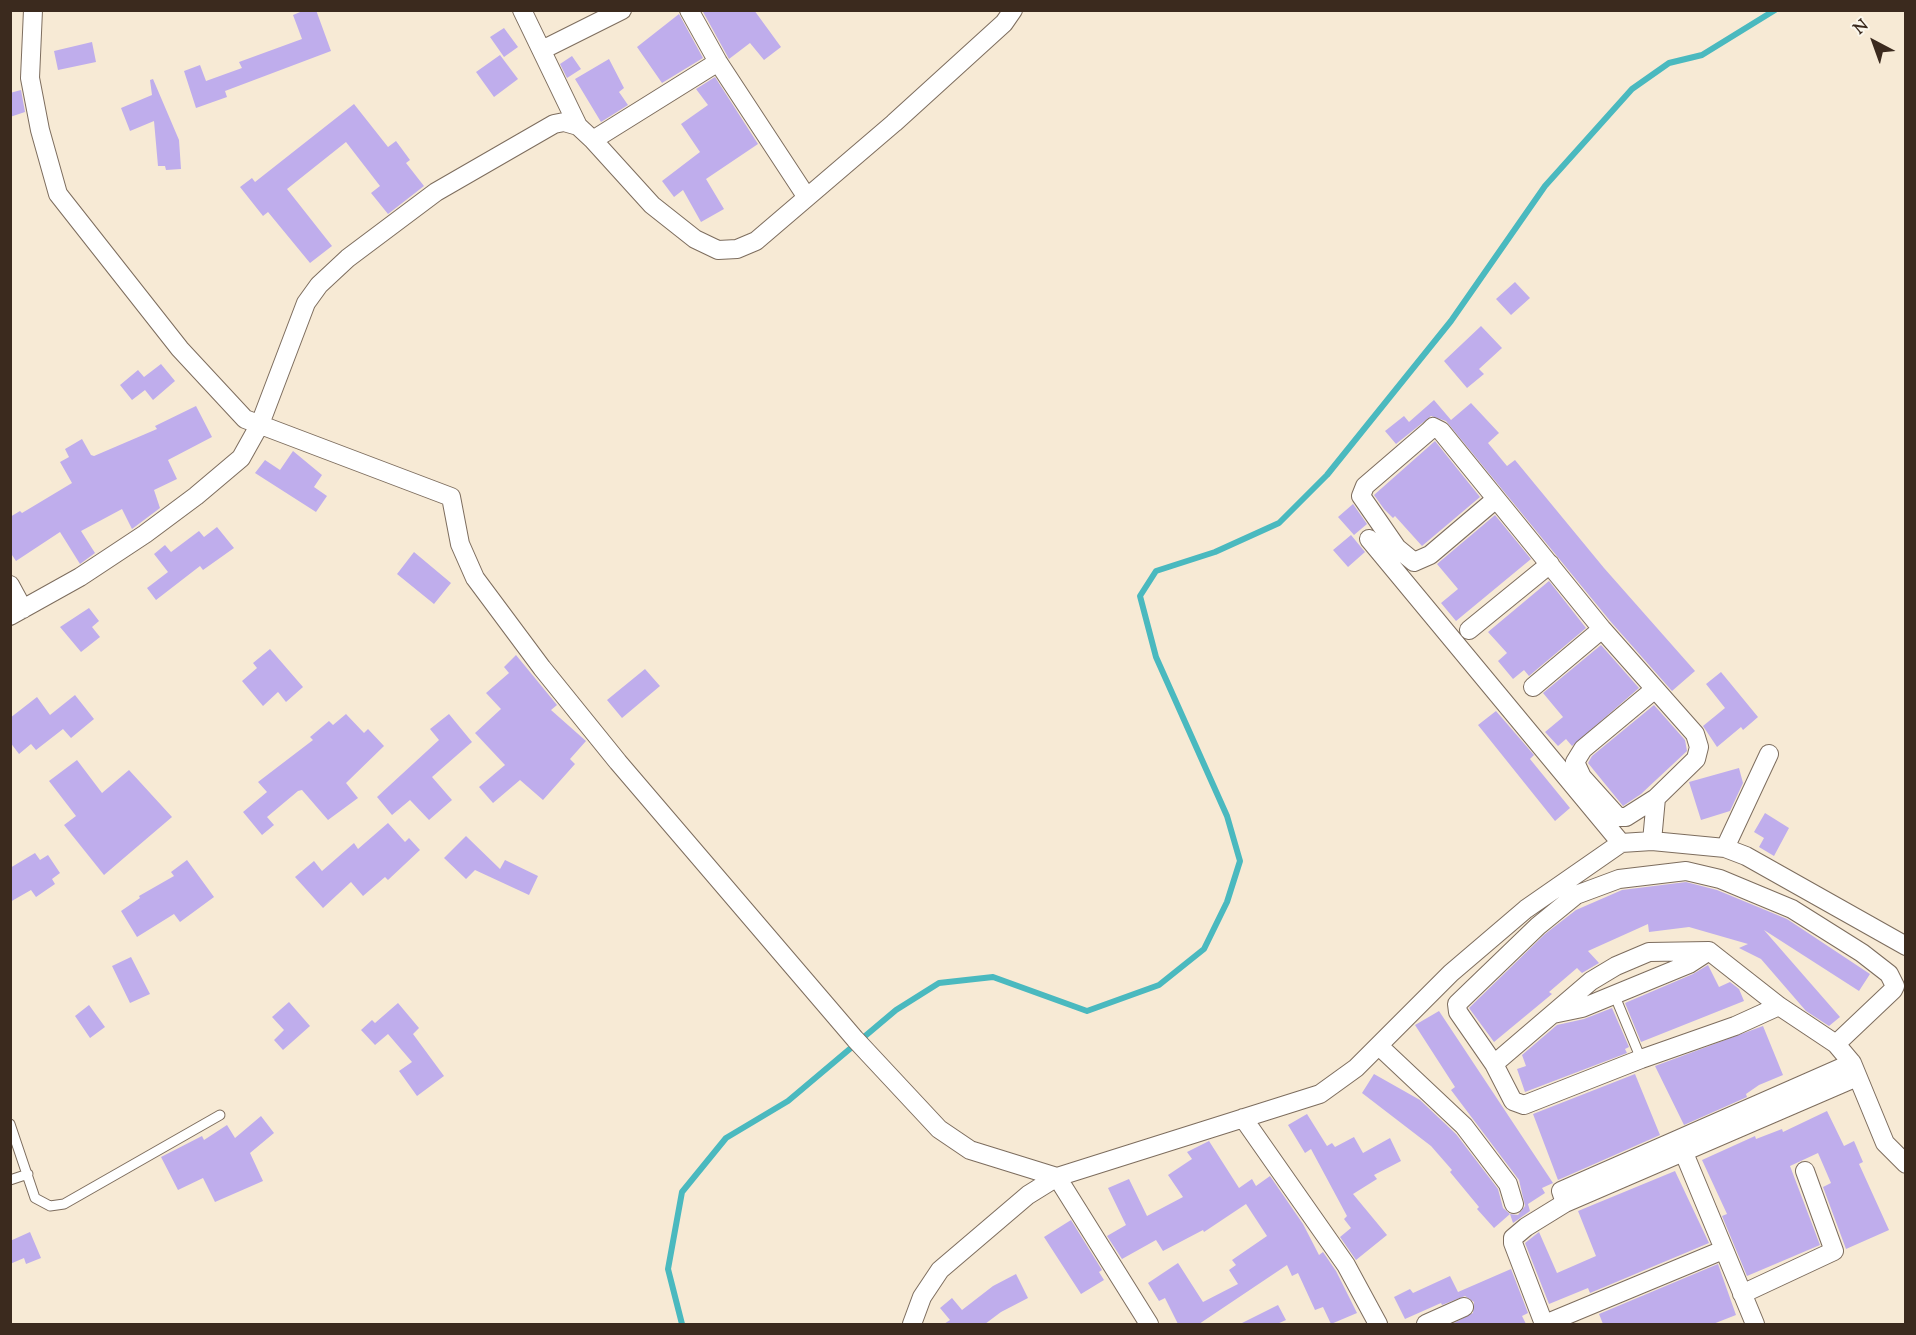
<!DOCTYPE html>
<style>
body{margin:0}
#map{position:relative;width:1916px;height:1335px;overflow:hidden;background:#f7ead5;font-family:"Sorts Mill Goudy",serif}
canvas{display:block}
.frame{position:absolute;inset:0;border:12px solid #3b2a1e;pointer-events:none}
.north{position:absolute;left:1844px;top:12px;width:60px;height:60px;-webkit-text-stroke:4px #fbf7ec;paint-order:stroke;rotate:319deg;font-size:16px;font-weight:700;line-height:24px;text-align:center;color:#3b2a1e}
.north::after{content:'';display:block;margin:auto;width:21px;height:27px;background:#3b2a1e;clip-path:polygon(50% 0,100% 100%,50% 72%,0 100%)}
</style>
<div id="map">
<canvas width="1916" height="1335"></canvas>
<div class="frame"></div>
<div class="north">N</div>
</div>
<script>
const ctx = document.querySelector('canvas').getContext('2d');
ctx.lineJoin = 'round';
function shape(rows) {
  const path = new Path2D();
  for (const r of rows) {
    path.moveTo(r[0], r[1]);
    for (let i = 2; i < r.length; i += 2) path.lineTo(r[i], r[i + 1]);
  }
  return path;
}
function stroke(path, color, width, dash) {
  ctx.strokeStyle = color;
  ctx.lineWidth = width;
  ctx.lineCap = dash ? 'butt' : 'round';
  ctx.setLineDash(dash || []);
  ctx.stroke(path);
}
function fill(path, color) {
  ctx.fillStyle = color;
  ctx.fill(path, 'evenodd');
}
const stream = shape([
 [682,1324,668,1269,682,1192,726,1138,788,1101,896,1010,939,983,993,977,1087,1011,1159,985,1204,949,1227,902,1240,861,1227,816,1156,657,1140,596,1156,571,1215,552,1279,523,1327,475,1451,321,1545,186,1632,89,1669,63,1702,55,1775,10]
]);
const building = shape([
 [305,10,316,10,331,51,225,91,227,97,196,108,184,71,200,65,206,81,242,68,239,62,302,39,293,15],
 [702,10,754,10,781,47,764,60,750,43,729,59],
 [679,14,703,58,662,83,637,47],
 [504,28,518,47,504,57,490,37],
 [92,42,96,62,58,70,54,51],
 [500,55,518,79,494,97,476,72],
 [572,56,581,69,567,78,560,64],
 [609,59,624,88,619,92,628,105,601,122,575,79],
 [715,77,758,144,706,179,724,209,701,222,683,190,674,197,662,181,700,152,681,124,708,105,696,89],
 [153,79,179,140,181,169,166,170,165,166,158,166,154,121,130,131,121,108,152,95,150,80],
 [21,90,25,112,10,117,10,93],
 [354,104,388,147,396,141,410,160,406,163,424,186,388,214,371,193,380,186,346,142,287,189,332,246,310,263,268,212,263,216,240,187,252,178,255,182],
 [1515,282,1530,298,1511,315,1496,299],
 [1481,326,1502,348,1479,369,1484,374,1467,388,1444,361],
 [161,364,175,381,153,400,145,390,132,400,120,385,138,370,144,377],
 [1434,400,1451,420,1471,403,1499,433,1488,443,1507,466,1515,460,1604,568,1695,671,1672,691,1611,622,1446,421,1431,416,1396,444,1385,431,1404,416,1409,422],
 [196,406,212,437,168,460,177,479,154,490,160,508,132,529,122,509,81,531,95,553,80,564,60,532,16,561,10,552,10,517,20,511,22,513,72,483,60,462,69,457,65,449,82,439,91,455,94,456,157,429,155,426],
 [1435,441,1480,497,1422,546,1395,516,1393,518,1384,509,1374,495],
 [293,451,322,475,314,487,327,496,316,512,255,473,265,460,280,470],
 [1353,504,1367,524,1354,535,1338,517],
 [1495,515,1531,559,1456,621,1441,603,1458,589,1437,564],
 [217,527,234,548,203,570,200,566,156,600,147,588,168,572,154,554,165,545,171,552,199,531,204,537],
 [1351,535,1365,552,1348,567,1333,550],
 [414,552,451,583,434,604,397,574],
 [1549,581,1586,628,1529,676,1524,670,1513,679,1498,661,1507,653,1488,632],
 [89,608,99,621,92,627,100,637,81,652,60,627],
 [1601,645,1639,688,1572,746,1566,739,1558,746,1545,732,1563,717,1543,693],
 [270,649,303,687,286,702,278,692,263,706,242,681,257,668,253,663],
 [516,655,557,705,551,710,586,741,570,759,575,764,543,800,520,780,493,803,479,787,505,765,475,733,501,709,486,693,509,673,504,667],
 [645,669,660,686,622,718,607,700],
 [1721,672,1758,717,1743,730,1741,727,1717,747,1703,726,1725,708,1706,684],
 [75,695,94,719,71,738,63,729,36,750,31,744,19,754,10,742,10,718,37,697,50,715],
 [1654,705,1685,740,1687,751,1641,794,1623,806,1588,763,1592,756],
 [1496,711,1534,755,1530,759,1570,808,1555,821,1478,725],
 [346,714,364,733,368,729,384,746,346,783,358,798,328,820,302,790,298,791,267,817,274,825,262,835,243,812,267,792,258,782,313,740,310,737,329,721,333,725],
 [449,714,472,742,432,777,452,800,429,820,410,800,392,815,377,797,439,740,430,729],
 [77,760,102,793,129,770,172,817,104,875,64,825,76,816,49,781],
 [1739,768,1743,783,1730,811,1701,820,1689,782],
 [1765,813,1789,828,1774,856,1759,847,1764,838,1754,832],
 [388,823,405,842,409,838,420,850,388,880,385,877,363,896,351,882,323,908,295,877,314,861,322,871,354,843,358,849],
 [466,836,500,869,505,860,538,876,529,895,475,870,466,879,444,858],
 [35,853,40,860,48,855,60,873,52,879,55,884,36,897,31,890,10,902,10,868],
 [187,860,214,897,180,922,174,914,137,937,121,911,140,898,139,896,174,876,171,872],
 [1686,882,1717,890,1787,919,1870,974,1859,991,1764,930,1840,1017,1829,1026,1806,1011,1761,959,1739,948,1748,944,1689,927,1649,932,1648,924,1588,951,1599,963,1582,973,1577,968,1549,992,1552,994,1494,1042,1469,1008,1545,934,1576,910,1622,890],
 [131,957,150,994,130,1003,112,966],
 [1708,965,1719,987,1730,982,1739,989,1744,1001,1641,1042,1625,1003,1693,974],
 [289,1002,310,1026,283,1050,274,1040,284,1030,272,1017],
 [398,1003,419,1028,413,1034,444,1076,417,1096,399,1071,412,1062,388,1034,375,1045,361,1030,372,1020,375,1023],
 [89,1005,105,1027,90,1038,75,1016],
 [1612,1008,1629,1047,1625,1049,1627,1053,1525,1092,1517,1069,1526,1066,1522,1055,1557,1025,1584,1019],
 [1439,1011,1553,1183,1542,1188,1545,1193,1528,1204,1530,1211,1513,1223,1510,1214,1518,1215,1525,1206,1519,1180,1451,1090,1455,1087,1415,1025],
 [1763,1026,1783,1075,1759,1085,1746,1094,1747,1097,1684,1125,1655,1066],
 [1374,1074,1420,1100,1456,1134,1498,1189,1503,1208,1510,1214,1494,1228,1477,1209,1479,1207,1450,1172,1452,1170,1431,1146,1362,1093],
 [1635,1074,1660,1135,1558,1180,1533,1114],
 [1827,1111,1844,1146,1854,1141,1863,1162,1859,1164,1889,1230,1846,1249,1823,1187,1831,1183,1818,1153,1790,1166,1820,1245,1747,1276,1722,1216,1727,1214,1702,1160,1755,1136,1756,1139,1782,1129,1783,1132],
 [1307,1114,1327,1146,1332,1143,1335,1147,1354,1137,1363,1153,1390,1138,1401,1161,1374,1175,1377,1179,1353,1194,1387,1235,1356,1260,1340,1237,1351,1228,1344,1219,1347,1216,1311,1149,1305,1153,1288,1125],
 [261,1116,274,1133,250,1153,263,1181,215,1202,203,1178,178,1190,161,1157,202,1136,204,1140,227,1125,235,1138],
 [1209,1141,1239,1188,1252,1179,1256,1186,1270,1176,1303,1224,1319,1255,1323,1252,1336,1271,1357,1313,1331,1324,1323,1307,1315,1310,1298,1273,1292,1276,1287,1265,1199,1324,1178,1324,1165,1298,1159,1301,1148,1283,1178,1263,1203,1302,1238,1284,1229,1270,1236,1265,1232,1260,1267,1236,1246,1204,1204,1232,1203,1230,1163,1251,1156,1240,1122,1259,1107,1236,1126,1225,1108,1188,1129,1179,1147,1216,1183,1197,1168,1175,1192,1159,1187,1152],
 [1675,1171,1709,1243,1590,1293,1588,1288,1549,1304,1525,1243,1539,1232,1557,1273,1596,1256,1578,1211],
 [1071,1220,1102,1270,1099,1272,1104,1280,1081,1294,1044,1237],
 [30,1232,41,1258,26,1264,24,1258,10,1264,10,1241],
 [1718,1264,1736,1315,1713,1324,1603,1324,1599,1314],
 [1511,1269,1528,1313,1522,1316,1526,1324,1452,1324,1473,1313,1474,1302,1465,1296,1442,1305,1441,1303,1405,1319,1394,1297,1410,1289,1413,1293,1450,1276,1458,1292],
 [1016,1274,1028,1298,1001,1312,985,1324,944,1324,950,1320,940,1308,952,1298,962,1310,993,1286],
 [1278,1305,1286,1320,1277,1324,1240,1324]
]);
const service = shape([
 [1614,994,1641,1059],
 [10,1124,35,1198,50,1206,64,1204,220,1115],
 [10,1180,28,1174]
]);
const minor = shape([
 [33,10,30,78,40,130,58,194,180,349,245,419,451,497,460,544,475,578,542,668,618,762,855,1039,939,1129,970,1150,1057,1177,1149,1324],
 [522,10,578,126],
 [689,10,718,62,806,196],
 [542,50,622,10],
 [593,140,718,62],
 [1496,499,1430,555,1414,562,1397,548,1361,496,1365,486,1429,431,1433,427,1441,431,1602,629,1695,734,1699,747,1696,759,1656,798,1652,841],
 [1369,539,1621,843],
 [10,585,23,609],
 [10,616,80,577,145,534,196,496,241,458,260,424,306,303,319,285,348,258,436,192,554,124,564,122,578,126,593,140,652,205,695,239,718,250,737,249,756,241,894,123,1004,23,1013,10],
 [1469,630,1550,564],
 [1533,687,1602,629],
 [1655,689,1583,749,1575,762,1582,777,1618,817,1626,817,1656,798],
 [1725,848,1769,754],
 [1779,1006,1735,1026,1641,1059,1524,1105,1513,1101,1494,1064,1458,1012,1457,1004,1538,926,1576,895,1619,879,1686,871,1720,879,1792,909,1862,953,1889,974,1895,986,1893,990,1836,1044],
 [1553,1014,1582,1008,1689,964,1709,951],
 [1379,1046,1464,1126,1508,1184,1514,1204],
 [1494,1064,1591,981,1616,966,1649,952,1709,951,1779,1006,1836,1044,1852,1063,1885,1143,1906,1164],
 [1243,1118,1346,1265,1378,1324],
 [1679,1141,1755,1324],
 [1565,1203,1561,1191,1852,1063],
 [1742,1294,1834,1251,1805,1171],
 [912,1324,922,1297,940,1270,1028,1195,1057,1177,1320,1094,1356,1068,1451,973,1526,909,1621,843,1652,841,1725,848,1746,856,1906,946],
 [1426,1324,1464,1307],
 [1544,1324,1513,1243,1513,1238,1526,1227,1565,1203,1857,1077],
 [1545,1324,1723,1250]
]);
stroke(stream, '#4ab9bf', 6);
fill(building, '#bfadec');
stroke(service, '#7d6d5e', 11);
stroke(minor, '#7d6d5e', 20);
stroke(service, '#fff', 9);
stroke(minor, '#fff', 18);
</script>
